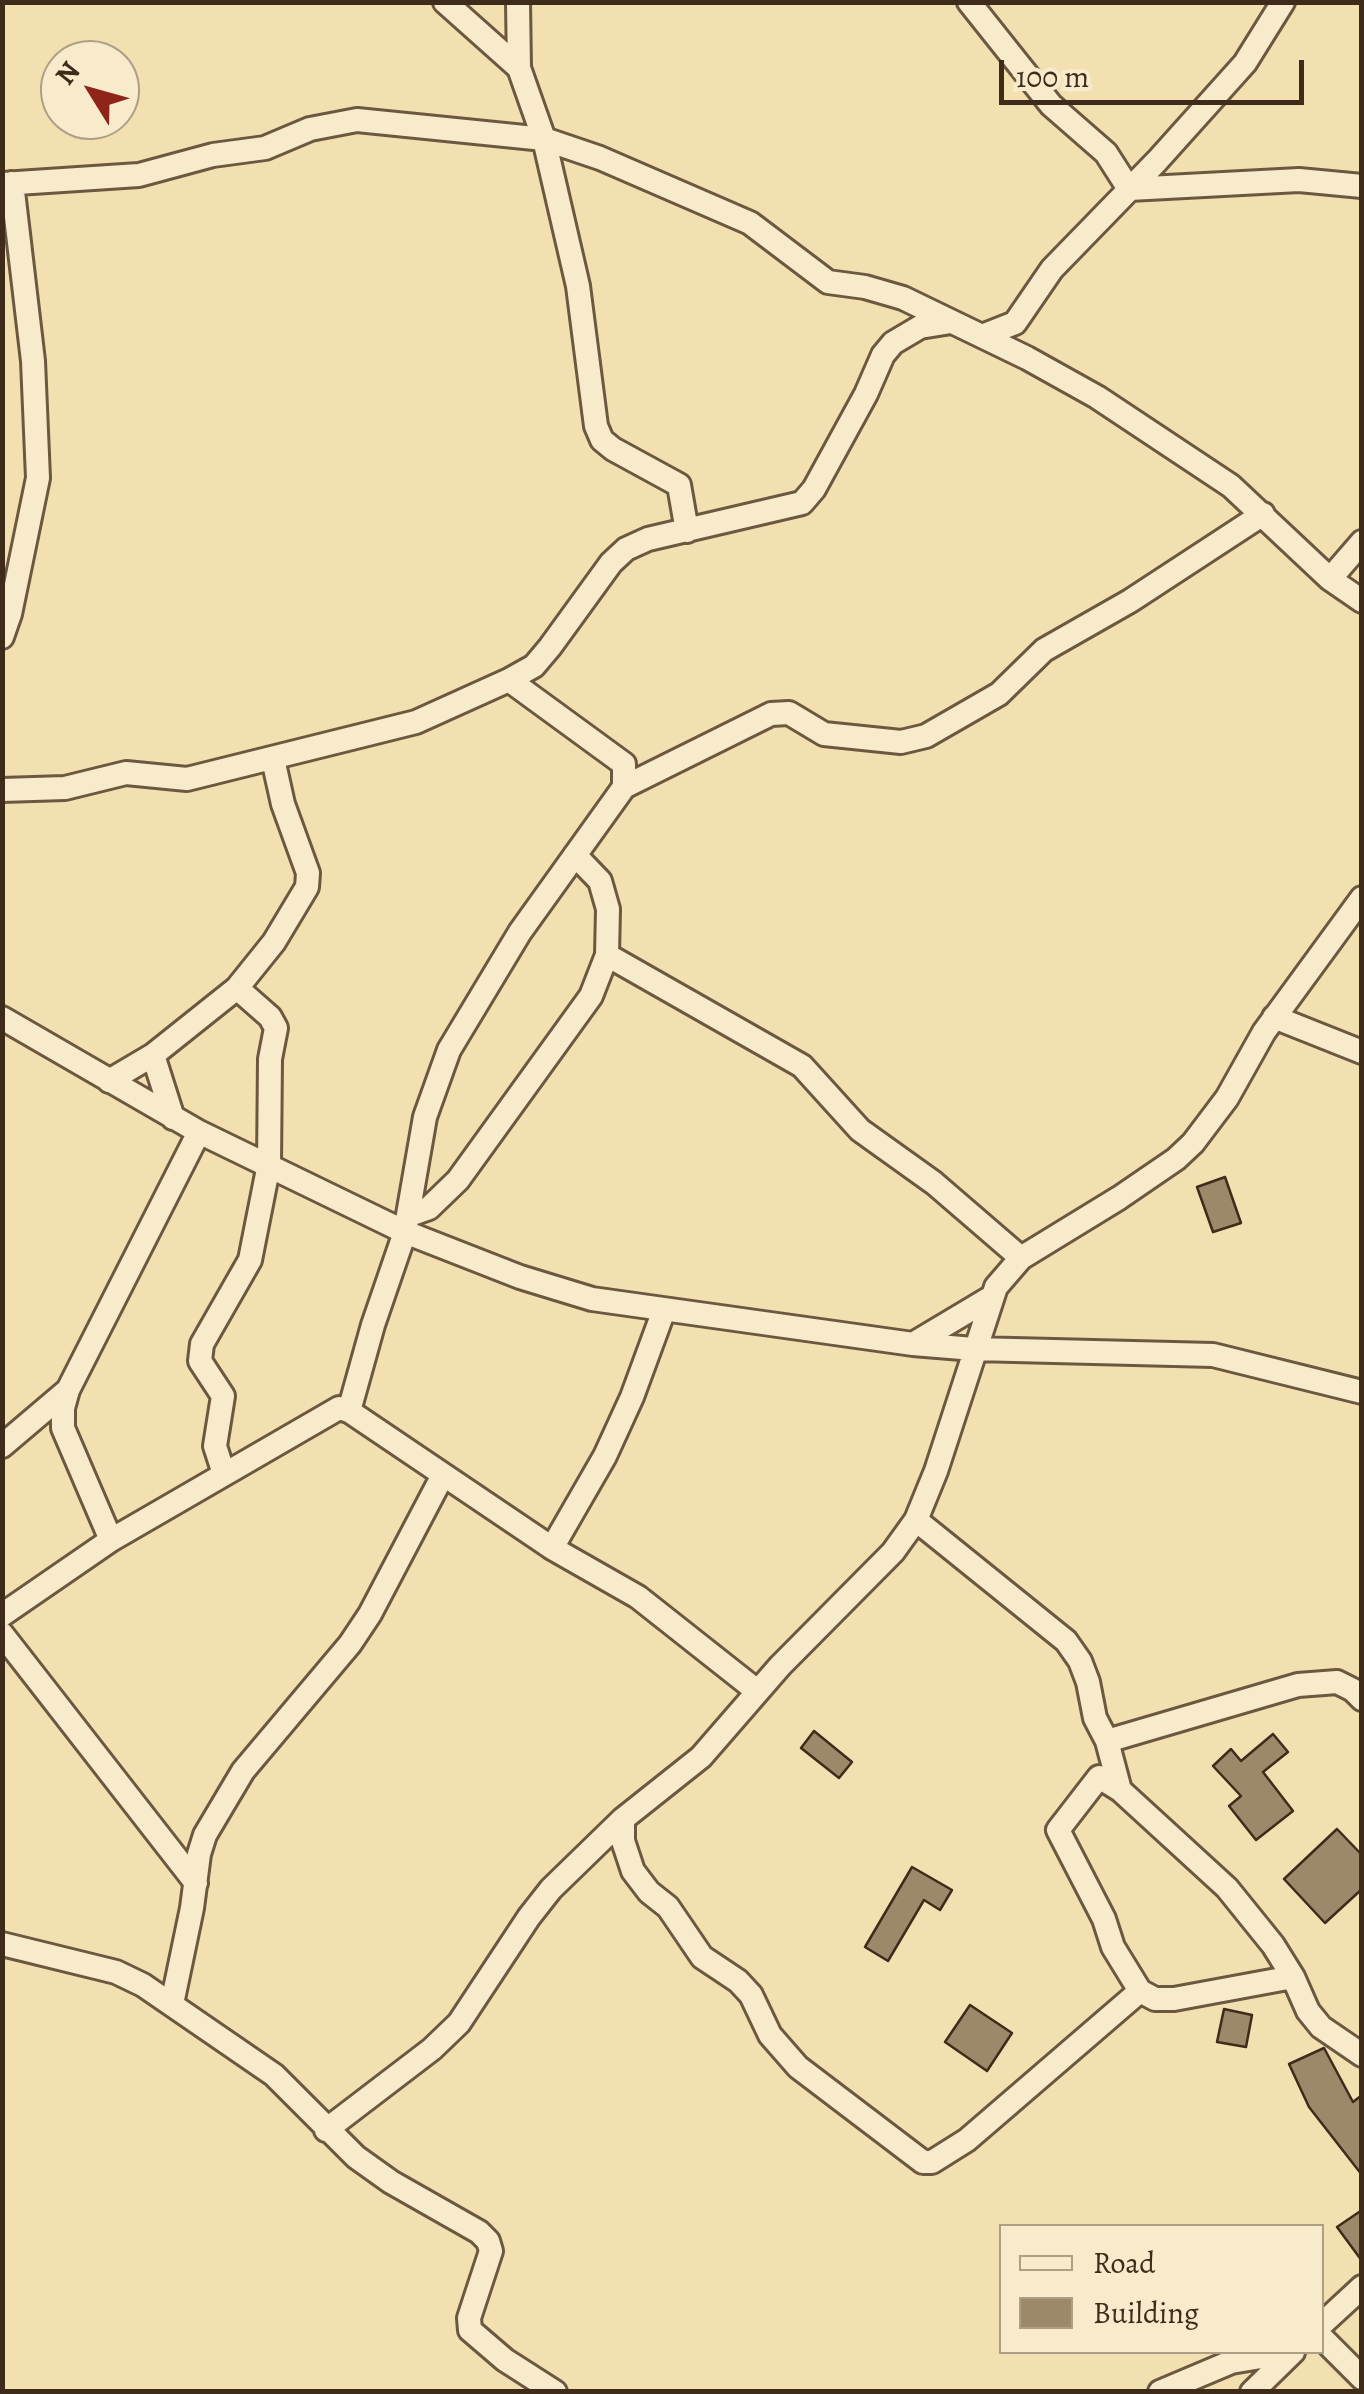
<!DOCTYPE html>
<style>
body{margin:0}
#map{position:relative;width:1364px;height:2394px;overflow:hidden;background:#f2e0b1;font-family:Alegreya,serif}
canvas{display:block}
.frame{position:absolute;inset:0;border:5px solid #3f2b1a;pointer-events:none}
.legend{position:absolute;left:999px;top:2224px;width:325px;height:130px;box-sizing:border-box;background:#f7ebcc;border:2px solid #ad9e85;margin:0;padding:12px 18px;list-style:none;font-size:30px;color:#3f2b1a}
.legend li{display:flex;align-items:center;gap:20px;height:50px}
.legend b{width:50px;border:2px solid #ad9e85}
.north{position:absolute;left:40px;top:40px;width:100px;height:100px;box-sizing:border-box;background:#f7ebcc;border:2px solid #ad9e85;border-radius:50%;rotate:307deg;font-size:28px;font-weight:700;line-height:40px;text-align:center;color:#3f2b1a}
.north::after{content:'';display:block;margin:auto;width:35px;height:45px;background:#8f2418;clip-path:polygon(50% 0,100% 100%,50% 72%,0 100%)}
.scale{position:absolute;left:999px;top:60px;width:305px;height:45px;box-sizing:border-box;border:5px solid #3f2b1a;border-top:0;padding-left:12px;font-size:30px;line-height:35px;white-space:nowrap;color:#3f2b1a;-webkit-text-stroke:8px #f7ebcc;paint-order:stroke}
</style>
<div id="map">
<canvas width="1364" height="2394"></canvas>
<div class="frame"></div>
<ul class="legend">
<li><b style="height:12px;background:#f7ebcc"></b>Road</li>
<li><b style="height:28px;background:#9c8969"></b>Building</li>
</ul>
<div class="north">N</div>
<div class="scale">100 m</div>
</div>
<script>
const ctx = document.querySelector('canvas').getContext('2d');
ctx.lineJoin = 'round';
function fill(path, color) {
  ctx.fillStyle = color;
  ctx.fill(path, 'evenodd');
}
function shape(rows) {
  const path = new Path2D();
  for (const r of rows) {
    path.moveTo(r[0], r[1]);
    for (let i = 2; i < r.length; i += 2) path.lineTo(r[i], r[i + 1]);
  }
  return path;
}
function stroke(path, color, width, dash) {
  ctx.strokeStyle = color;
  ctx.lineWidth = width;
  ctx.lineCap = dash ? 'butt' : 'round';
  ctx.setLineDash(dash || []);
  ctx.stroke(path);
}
const building = shape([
 [1225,1177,1241,1223,1213,1232,1197,1187,1225,1177],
 [814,1731,852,1762,839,1778,801,1748,814,1731],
 [1273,1734,1288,1752,1263,1772,1293,1811,1256,1840,1229,1806,1241,1796,1213,1766,1231,1749,1241,1761,1273,1734],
 [1337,1829,1362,1855,1362,1889,1325,1923,1284,1879,1337,1829],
 [912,1867,952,1890,940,1910,924,1900,888,1961,865,1947,912,1867],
 [970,2005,1012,2033,987,2071,945,2042,970,2005],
 [1224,2009,1252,2015,1246,2047,1217,2042,1224,2009],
 [1324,2048,1353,2102,1362,2095,1362,2175,1309,2107,1289,2064,1324,2048],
 [1362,2210,1362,2261,1337,2227,1362,2210]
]);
const minor = shape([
 [445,2,519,68],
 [518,2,519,68,544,139,578,286,596,426,602,440,613,449,679,485,687,531],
 [969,2,1051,105,1106,153,1129,189],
 [2,184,139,175,213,155,265,148,310,129,357,120,544,139,600,158,750,223,828,282,865,287,903,298,1027,358,1097,397,1231,486,1330,579,1362,601],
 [1129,189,1299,180,1362,186],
 [982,336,1015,323,1052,269,1157,161,1245,63,1283,2],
 [1330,579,1362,542],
 [2,637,10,614,38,478,33,361,12,183],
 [509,680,624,764,624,787],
 [2,790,65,788,126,773,187,779,416,722,509,680,534,666,550,647,611,563,626,549,648,539,802,503,814,489,866,394,883,355,893,343,920,327,951,322],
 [607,955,802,1066,860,1130,934,1183,1021,1258],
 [1274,1017,1362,1052],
 [2,1018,199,1132,405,1232,520,1277,592,1299,913,1344,974,1349,1213,1355,1362,1392],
 [153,1055,173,1118],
 [109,1081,153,1055,237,988,274,942,307,887,308,873,283,804,273,759],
 [409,1215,429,1208,458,1180,591,996,607,955,608,909,600,881,575,855],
 [913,1344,990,1298],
 [349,1411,373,1325,405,1232,425,1117,449,1050,520,932,624,787,771,714,789,713,824,734,901,742,926,736,999,694,1044,650,1130,601,1263,514],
 [2,1446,68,1390],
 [224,1474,215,1446,223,1396,200,1361,202,1344,250,1260,269,1164,270,1059,276,1028,270,1017,237,988],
 [916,1520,1066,1641,1080,1661,1088,1682,1095,1718,1107,1741,1120,1790],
 [111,1540,63,1428,63,1408,68,1390,199,1132],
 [552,1548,605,1456,632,1397,664,1310],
 [2,1615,111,1540,339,1408,349,1411,552,1548,638,1597,757,1691],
 [2,1634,196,1883],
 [1107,1741,1298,1685,1337,1682,1353,1690,1362,1699],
 [623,1819,623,1841,633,1871,649,1892,668,1907,702,1957,738,1981,751,1995,770,2035,798,2067,923,2162,932,2162,967,2140,1140,1991],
 [2,1944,116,1972,143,1985,274,2075,356,2157,391,2182,479,2232,488,2241,491,2251,469,2318,470,2330,505,2360,555,2392],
 [1293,1977,1174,1999,1155,1999,1140,1991,1113,1947,1104,1919,1058,1830,1099,1777,1120,1790,1227,1888,1273,1945,1293,1977,1308,2011,1321,2027,1362,2055],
 [172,2004,192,1908,199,1854,205,1835,243,1771,350,1644,370,1614,443,1475],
 [326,2130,432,2049,459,2023,529,1917,551,1889,623,1819,701,1757,780,1666,893,1552,916,1520,936,1471,996,1287,1021,1258,1119,1198,1176,1159,1193,1143,1227,1098,1264,1032,1362,898],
 [1322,2324,1362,2287],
 [1322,2338,1362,2378],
 [1160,2392,1231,2362,1291,2352],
 [1252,2392,1293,2352]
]);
fill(building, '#9c8969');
stroke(building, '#3f2b1a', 2.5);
stroke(minor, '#6c5840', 28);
stroke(minor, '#f7ebcc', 22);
</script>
